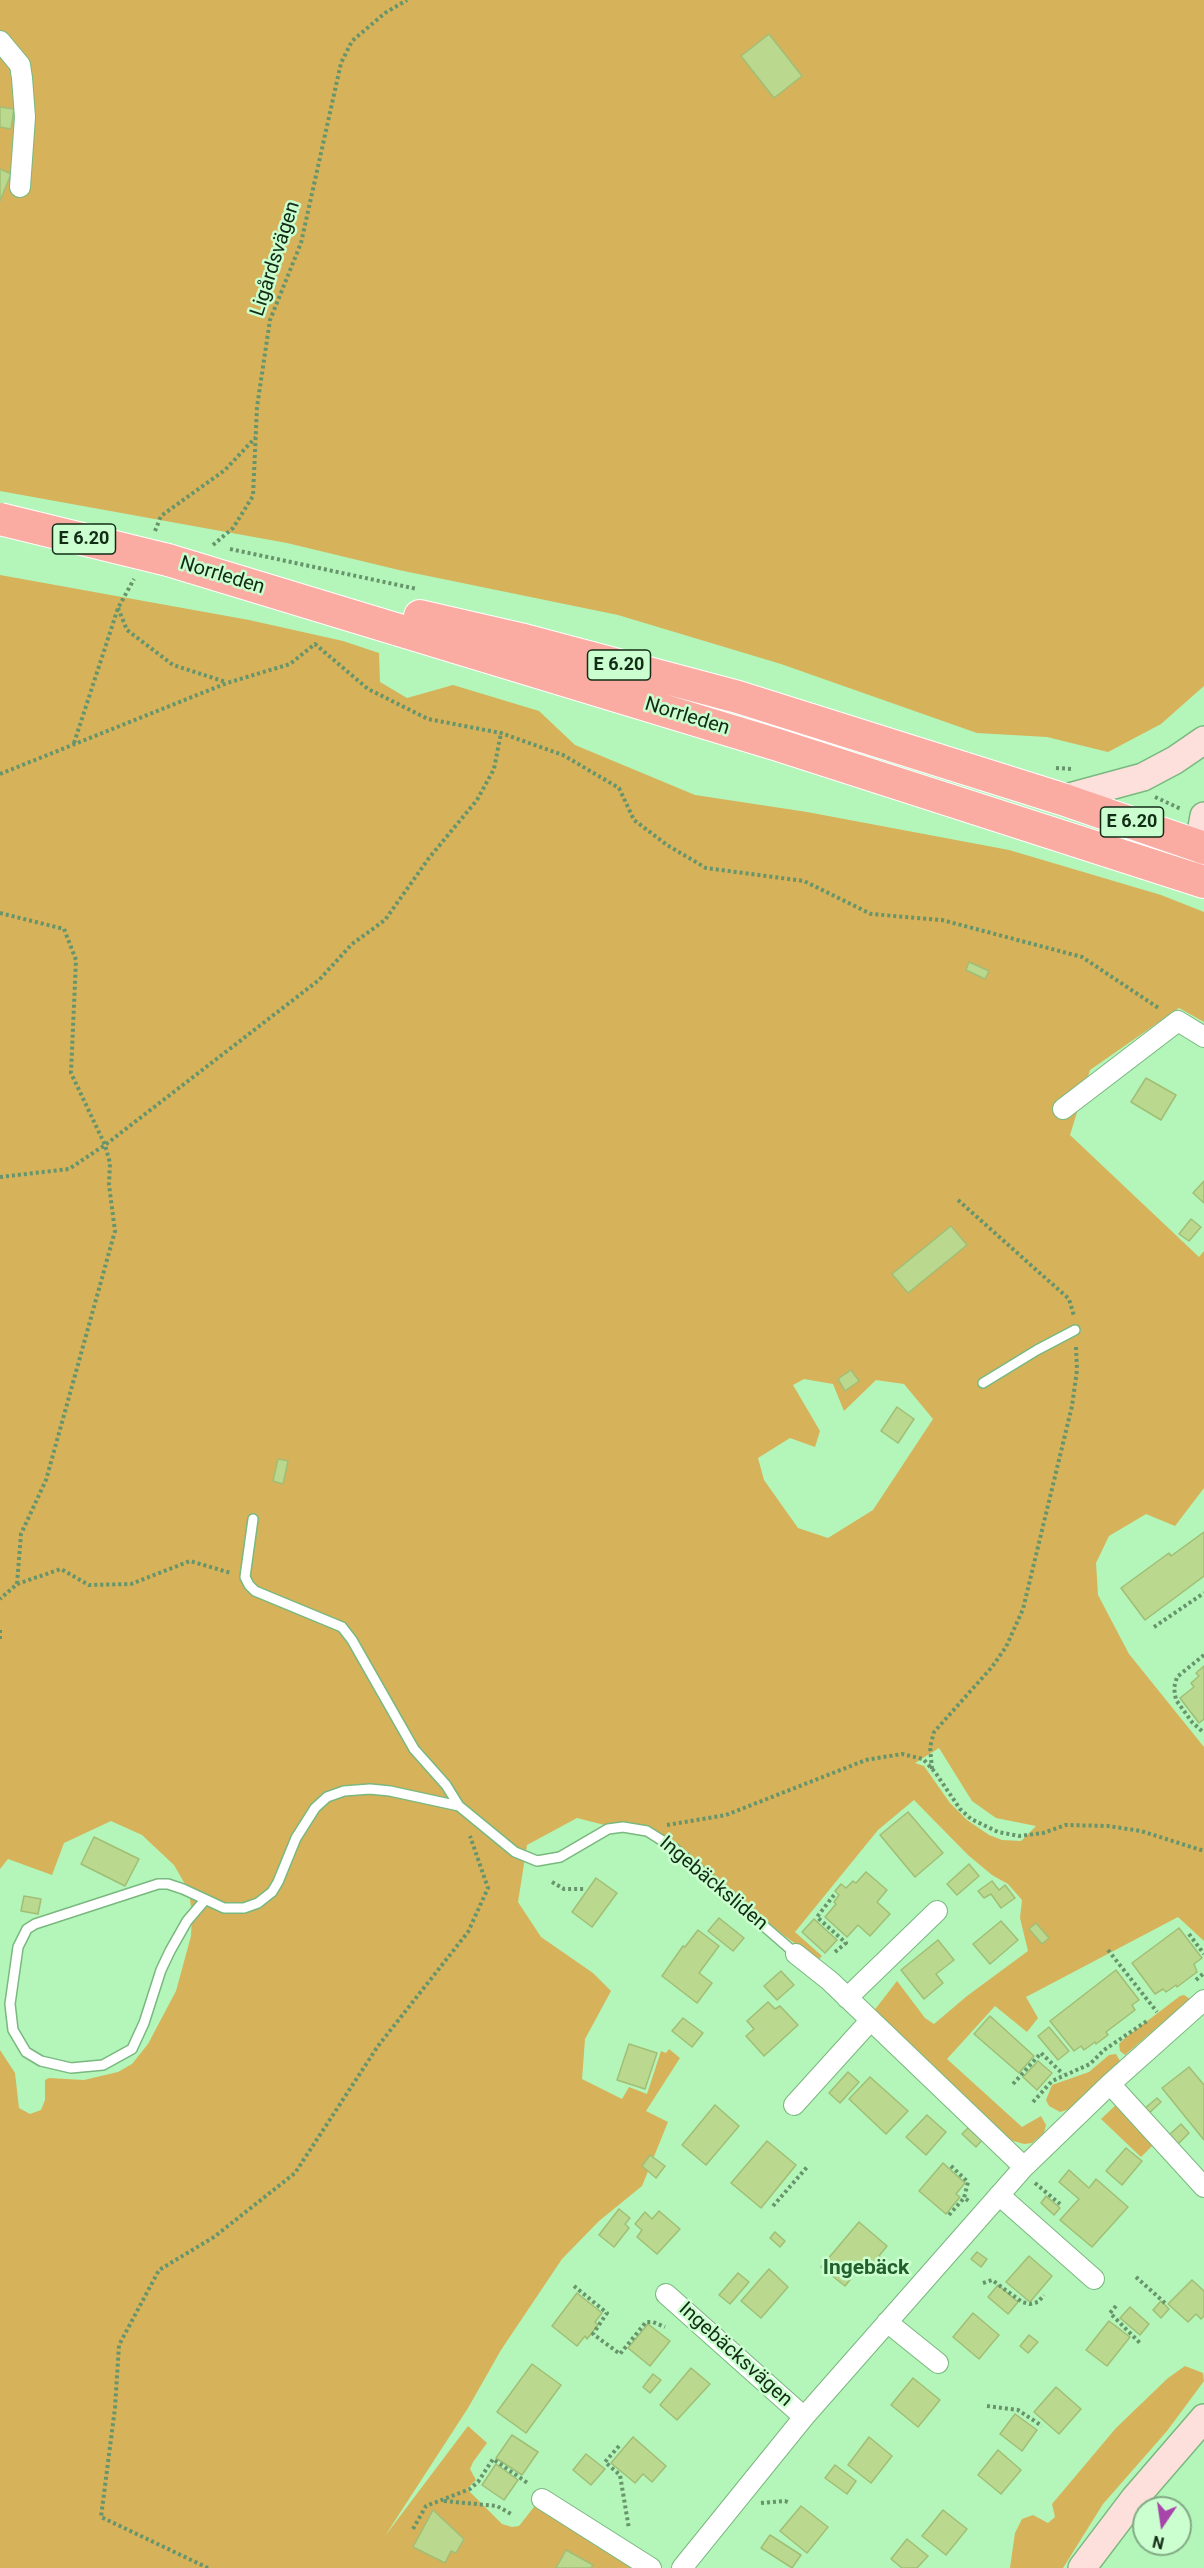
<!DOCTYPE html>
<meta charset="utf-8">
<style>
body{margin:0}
#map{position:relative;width:1204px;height:2568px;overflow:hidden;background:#b4f5b9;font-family:Roboto,sans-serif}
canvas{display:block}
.north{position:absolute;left:1132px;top:2496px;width:60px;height:60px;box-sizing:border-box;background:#cbffcf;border:2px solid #81ab85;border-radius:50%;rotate:193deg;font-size:16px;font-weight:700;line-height:24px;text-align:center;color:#122c16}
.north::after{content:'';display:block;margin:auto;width:21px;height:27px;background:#a845aa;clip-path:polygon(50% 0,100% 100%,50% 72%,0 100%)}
</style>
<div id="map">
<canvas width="1204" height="2568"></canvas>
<div class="north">N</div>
</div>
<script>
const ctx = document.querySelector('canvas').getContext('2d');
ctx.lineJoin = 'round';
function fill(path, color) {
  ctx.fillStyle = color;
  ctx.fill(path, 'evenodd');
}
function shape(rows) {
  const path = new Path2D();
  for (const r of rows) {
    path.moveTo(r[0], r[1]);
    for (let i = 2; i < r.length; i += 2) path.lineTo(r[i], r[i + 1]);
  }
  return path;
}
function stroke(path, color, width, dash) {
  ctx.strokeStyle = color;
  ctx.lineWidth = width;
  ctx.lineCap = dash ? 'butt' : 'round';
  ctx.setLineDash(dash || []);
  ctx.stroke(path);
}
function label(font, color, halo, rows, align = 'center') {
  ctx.font = font + ' Roboto,sans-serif';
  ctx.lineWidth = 5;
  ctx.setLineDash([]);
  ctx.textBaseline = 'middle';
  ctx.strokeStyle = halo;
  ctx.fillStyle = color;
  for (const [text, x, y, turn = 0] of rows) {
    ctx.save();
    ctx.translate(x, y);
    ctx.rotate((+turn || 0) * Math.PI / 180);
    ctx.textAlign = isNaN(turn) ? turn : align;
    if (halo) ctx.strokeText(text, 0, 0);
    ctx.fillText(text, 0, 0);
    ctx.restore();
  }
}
const green = shape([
 [0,0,1204,0,1204,686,1161,724,1108,752,1047,737,977,733,781,664,618,615,399,570,287,543,0,491],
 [0,575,249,620,343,641,379,653,380,682,407,698,453,685,539,711,575,745,695,795,807,812,1009,850,1161,895,1204,912,1204,1022,1179,1008,1090,1070,1070,1135,1199,1257,1204,1251,1204,1488,1175,1526,1146,1514,1109,1536,1096,1563,1098,1595,1129,1654,1204,1747,1204,1941,1178,1917,1026,1997,1038,2018,1027,2032,995,2006,947,2059,1022,2127,1041,2116,1046,2125,1044,2133,1032,2143,1024,2144,1007,2139,873,2012,897,1981,925,2018,934,2024,967,1996,1028,1951,1020,1918,1022,1900,1008,1884,992,1875,968,1855,914,1800,878,1830,795,1932,822,1956,818,1960,782,1934,675,1843,577,1818,527,1845,518,1902,541,1937,593,1973,611,1991,585,2039,582,2079,622,2099,629,2087,647,2094,661,2051,666,2053,669,2049,680,2058,646,2111,668,2122,642,2186,599,2221,562,2259,501,2350,468,2408,385,2536,468,2426,487,2443,473,2462,470,2469,476,2480,467,2489,502,2524,512,2527,519,2526,534,2507,537,2506,642,2568,0,2568,0,2050,15,2073,19,2108,30,2114,41,2110,45,2100,45,2080,49,2078,84,2080,118,2072,132,2064,148,2044,176,1991,191,1936,192,1915,189,1891,174,1865,142,1835,111,1821,64,1843,52,1875,8,1859,0,1869],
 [804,1379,833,1384,844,1411,876,1380,904,1384,933,1419,873,1510,828,1538,798,1528,764,1480,758,1458,790,1438,815,1447,820,1431,793,1385],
 [939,1748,972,1801,996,1818,1036,1826,1021,1841,1002,1840,989,1835,967,1820,950,1803,924,1766,915,1763],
 [1184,1995,1190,1999,1125,2055,1120,2051,1119,2044,1125,2038,1180,1996],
 [1116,2054,1120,2061,1070,2109,1060,2112,1049,2106,1046,2100,1052,2085,1089,2072,1109,2055],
 [1118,2103,1154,2144,1141,2157,1101,2119],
 [1185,2366,1203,2373,1204,2381,1167,2431,1103,2504,1063,2568,1010,2568,1015,2533,1022,2519,1033,2515,1048,2523,1055,2517,1052,2504,1116,2428,1168,2378]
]);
const building = shape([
 [769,34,802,76,774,98,741,56,769,34],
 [0,107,14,109,11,129,0,127,0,107],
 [0,169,11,174,0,201,0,169],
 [969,962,989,971,985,979,966,970,969,962],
 [1146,1078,1176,1095,1161,1120,1131,1102,1146,1078],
 [1204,1181,1204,1203,1193,1193,1204,1181],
 [1191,1219,1201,1227,1189,1241,1179,1234,1191,1219],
 [951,1226,967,1245,908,1293,892,1274,951,1226],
 [851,1370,859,1381,845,1391,838,1379,851,1370],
 [897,1407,914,1419,898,1443,881,1431,897,1407],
 [278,1459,288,1461,283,1484,273,1481,278,1459],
 [1204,1532,1204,1576,1145,1620,1121,1588,1169,1553,1171,1556,1204,1532],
 [1204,1666,1204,1719,1199,1723,1180,1698,1194,1687,1191,1683,1199,1676,1196,1673,1204,1666],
 [908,1812,943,1853,915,1877,880,1835,908,1812],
 [94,1837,139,1859,125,1886,81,1864,94,1837],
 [969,1864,979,1876,957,1895,947,1884,969,1864],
 [866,1872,887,1890,877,1902,890,1914,870,1936,858,1925,847,1937,825,1917,836,1904,834,1902,839,1895,835,1891,841,1884,846,1888,853,1881,856,1883,866,1872],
 [596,1878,617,1893,592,1927,572,1912,596,1878],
 [992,1881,999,1890,1005,1885,1015,1898,1001,1908,991,1894,984,1898,978,1891,992,1881],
 [24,1896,41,1899,38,1914,21,1911,24,1896],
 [719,1918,744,1938,733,1951,708,1931,719,1918],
 [814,1919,837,1940,825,1953,802,1932,814,1919],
 [1001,1921,1018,1940,990,1964,973,1944,1001,1921],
 [1036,1923,1049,1938,1042,1944,1029,1929,1036,1923],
 [1179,1928,1202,1958,1194,1964,1197,1972,1177,1987,1176,1985,1166,1992,1163,1989,1155,1994,1132,1963,1179,1928],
 [698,1930,719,1946,699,1973,712,1983,697,2003,662,1976,683,1946,685,1947,698,1930],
 [938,1940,954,1960,936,1974,943,1983,924,1999,901,1970,938,1940],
 [1116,1970,1139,2000,1132,2005,1135,2010,1106,2032,1108,2035,1096,2044,1095,2042,1084,2050,1081,2046,1074,2051,1050,2021,1116,1970],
 [781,1971,794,1985,777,2000,764,1986,781,1971],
 [768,2002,775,2009,780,2006,798,2025,764,2056,746,2036,754,2029,747,2021,768,2002],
 [990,2016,1034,2056,1019,2073,974,2034,990,2016],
 [683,2018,703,2033,692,2047,672,2031,683,2018],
 [1049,2027,1069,2051,1058,2060,1038,2036,1049,2027],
 [629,2044,657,2053,645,2089,617,2080,629,2044],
 [1038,2061,1052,2073,1037,2090,1023,2077,1038,2061],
 [1189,2067,1204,2085,1204,2140,1162,2088,1189,2067],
 [848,2072,859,2082,840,2103,829,2093,848,2072],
 [870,2077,908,2111,886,2134,849,2099,870,2077],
 [1157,2098,1161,2102,1148,2114,1144,2109,1157,2098],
 [715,2105,739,2126,706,2165,682,2145,715,2105],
 [927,2115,946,2132,926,2155,906,2137,927,2115],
 [1181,2124,1189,2133,1176,2146,1168,2136,1181,2124],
 [968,2128,982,2140,976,2147,962,2134,968,2128],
 [767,2141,796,2165,761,2208,731,2183,767,2141],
 [1126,2148,1142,2161,1122,2185,1106,2171,1126,2148],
 [650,2155,665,2166,656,2178,642,2166,650,2155],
 [943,2163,965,2183,956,2194,960,2197,946,2214,919,2191,943,2163],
 [1069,2170,1089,2188,1096,2179,1128,2207,1092,2247,1060,2220,1079,2199,1059,2182,1069,2170],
 [1046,2196,1060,2208,1054,2215,1041,2203,1046,2196],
 [619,2209,630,2218,625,2224,629,2228,614,2247,599,2235,619,2209],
 [659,2211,680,2229,657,2254,637,2237,642,2230,635,2224,645,2212,652,2219,659,2211],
 [859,2222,887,2246,879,2256,882,2259,874,2268,870,2266,862,2275,857,2271,845,2286,821,2267,859,2222],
 [775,2232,785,2241,780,2247,770,2238,775,2232],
 [977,2252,987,2259,981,2267,971,2259,977,2252],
 [1029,2256,1052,2276,1030,2302,1006,2282,1029,2256],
 [769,2269,788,2287,761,2318,741,2301,769,2269],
 [738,2273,749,2282,730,2304,719,2295,738,2273],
 [1192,2280,1204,2291,1204,2316,1201,2319,1196,2314,1188,2322,1168,2304,1192,2280],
 [998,2285,1018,2302,1008,2314,988,2297,998,2285],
 [577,2293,602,2313,595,2322,598,2325,587,2339,585,2336,577,2346,552,2326,577,2293],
 [1161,2301,1169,2309,1161,2318,1153,2310,1161,2301],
 [1130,2307,1149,2324,1140,2335,1120,2318,1130,2307],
 [973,2313,999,2335,979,2359,953,2337,973,2313],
 [1109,2321,1130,2337,1107,2366,1086,2350,1109,2321],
 [648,2324,670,2341,650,2366,628,2348,648,2324],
 [1029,2335,1038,2342,1028,2353,1020,2346,1029,2335],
 [532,2364,561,2385,526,2433,497,2412,532,2364],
 [691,2368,710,2384,677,2420,660,2405,691,2368],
 [653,2374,661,2380,650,2393,643,2387,653,2374],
 [913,2378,940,2400,918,2427,891,2405,913,2378],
 [1056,2387,1081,2409,1059,2434,1034,2412,1056,2387],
 [1015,2414,1037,2430,1022,2451,1000,2434,1015,2414],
 [512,2435,538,2452,522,2475,496,2458,512,2435],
 [633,2437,666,2466,652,2482,643,2474,635,2483,611,2463,633,2437],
 [869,2437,892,2456,871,2483,848,2465,869,2437],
 [998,2450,1021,2470,1001,2494,978,2475,998,2450],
 [586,2454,605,2469,591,2485,573,2470,586,2454],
 [496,2464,518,2480,504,2500,482,2485,496,2464],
 [835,2465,856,2481,847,2494,825,2478,835,2465],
 [801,2506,828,2527,807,2553,780,2531,801,2506],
 [433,2510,464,2539,456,2553,451,2551,445,2563,413,2547,433,2510],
 [943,2510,967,2529,946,2555,922,2536,943,2510],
 [770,2535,801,2555,792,2568,761,2548,770,2535],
 [907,2539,928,2556,917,2568,902,2568,891,2559,907,2539],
 [566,2550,593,2565,591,2568,556,2568,566,2550]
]);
const path = shape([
 [155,531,161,516,225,470,256,437],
 [213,545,233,528,253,496,257,407,270,320,301,243,341,63,352,41,385,13,407,0],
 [230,549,417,589],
 [118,608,127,630,173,665,226,682],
 [74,743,118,608,134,579],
 [1056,768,1073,769],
 [0,774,227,683,290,664,315,644,368,689,428,719,501,733,563,755,619,788,634,820,667,845,706,868,804,881,871,914,942,920,1082,957,1160,1009],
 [1155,797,1181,809],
 [0,913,64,929,76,960,71,1073,105,1145,110,1163,109,1185,115,1231,46,1480,21,1534,17,1584,0,1599],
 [0,1177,69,1169,105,1145,319,980,352,944,385,920,429,858,477,800,494,769,501,733],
 [958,1200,1069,1299,1074,1316],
 [17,1584,61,1569,89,1585,131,1584,190,1561,231,1573],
 [1154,1627,1204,1593],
 [0,1630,0,1639],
 [1204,1655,1177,1677,1174,1688,1176,1700,1192,1722,1204,1733],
 [932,1769,930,1747,934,1732,992,1667,1006,1647,1023,1609,1072,1406,1077,1370,1076,1347],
 [667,1825,726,1815,866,1760,902,1754,923,1759,935,1772,960,1809,971,1819,998,1832,1019,1836,1043,1833,1066,1825,1108,1826,1141,1831,1204,1851],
 [552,1882,564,1889,584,1889],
 [834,1895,817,1917,846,1943,835,1952],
 [1189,1934,1204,1954],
 [1108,1950,1157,2012],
 [1196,1980,1204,1973],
 [1013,2084,1041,2053,1063,2074],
 [1033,2102,1052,2081,1090,2064,1104,2050,1147,2021],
 [951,2166,968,2182,964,2198,969,2201],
 [1035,2183,1060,2204],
 [773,2206,808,2166],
 [949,2215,964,2198],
 [1136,2277,1166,2304],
 [983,2283,992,2280,1022,2302,1030,2304,1038,2302,1044,2295],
 [574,2286,607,2313,593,2334,620,2354,646,2322,653,2322,665,2327],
 [1116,2306,1110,2313,1141,2344],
 [987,2406,1018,2410,1042,2426],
 [619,2446,605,2462,620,2475,629,2529],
 [444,2501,497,2506,511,2514],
 [761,2503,785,2501,790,2503],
 [413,2529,426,2506,470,2489,478,2482,493,2459,529,2484],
 [208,2568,101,2517,115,2408,119,2345,159,2270,214,2237,295,2173,378,2046,468,1932,488,1888,470,1836]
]);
const service = shape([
 [983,1383,1037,1350,1075,1330],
 [253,1519,245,1577,249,1585,255,1591,342,1627,352,1640,414,1749,446,1785,459,1806],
 [205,1900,187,1921,170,1951,161,1970,144,2023,132,2049,103,2065,71,2068,41,2061,26,2052,13,2030,10,2004,18,1947,27,1929,35,1924,158,1884,168,1884,183,1889,224,1908,244,1908,258,1903,272,1892,278,1882,296,1838,315,1808,327,1797,344,1791,370,1789,390,1791,459,1806,515,1852,537,1861,560,1857,608,1829,623,1827,647,1831,674,1848,796,1954]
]);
const minor = shape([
 [0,41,20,65,22,78,25,117,20,187],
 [1063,1109,1178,1021,1204,1037],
 [796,1954,830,1981,1024,2167],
 [847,1998,937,1911],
 [1110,2084,1204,2187],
 [794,2105,870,2021],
 [999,2195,1094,2279],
 [666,2294,804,2417],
 [887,2322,938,2363],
 [542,2499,651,2568],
 [682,2568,804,2417,1024,2167,1110,2084,1204,2000]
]);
const secondary = shape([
 [1062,799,1143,777,1175,760,1204,740],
 [1204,816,1201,833,1204,852],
 [1082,2568,1135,2498,1204,2418]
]);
const trunk = shape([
 [168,560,778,745,1204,882],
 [420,616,520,639,738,697,1062,799,1204,848]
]);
const trunkBridge = shape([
 [0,519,168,560]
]);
const shields = [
 [84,539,63],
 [619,665,63],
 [1132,822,63]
];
const shieldNames = [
 ["E 6.20",84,539],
 ["E 6.20",619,665],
 ["E 6.20",1132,822]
];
const streetNames = [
 ["Ligårdsvägen",276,259,-72],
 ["Norrleden",222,576,17],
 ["Norrleden",687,717,17],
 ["Ingebäcksliden",713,1884,40],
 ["Ingebäcksvägen",735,2355,42]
];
const neighbourhoodNames = [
 ["Ingebäck",866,2269]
];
fill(green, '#d6b25a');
fill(building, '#bad98f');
stroke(building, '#a1be75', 1.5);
stroke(service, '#79b87f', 12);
stroke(minor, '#79b87f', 22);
stroke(secondary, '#79b87f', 30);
stroke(trunk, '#fff', 34);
stroke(path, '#67956b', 4, [3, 3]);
stroke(service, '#fff', 9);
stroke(minor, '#fff', 20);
stroke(secondary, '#fde0dc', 27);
stroke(trunk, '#faaca3', 32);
stroke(trunkBridge, '#fff', 34, []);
stroke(trunkBridge, '#faaca3', 32);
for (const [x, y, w] of shields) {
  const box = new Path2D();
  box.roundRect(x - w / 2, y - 15, w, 30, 4.5);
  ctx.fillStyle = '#cbffcf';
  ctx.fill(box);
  stroke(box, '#122c16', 1.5);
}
label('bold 18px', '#122c16', null, shieldNames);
label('20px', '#122c16', '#cbffcf', streetNames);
label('bold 21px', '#225f2c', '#cbffcf', neighbourhoodNames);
</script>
